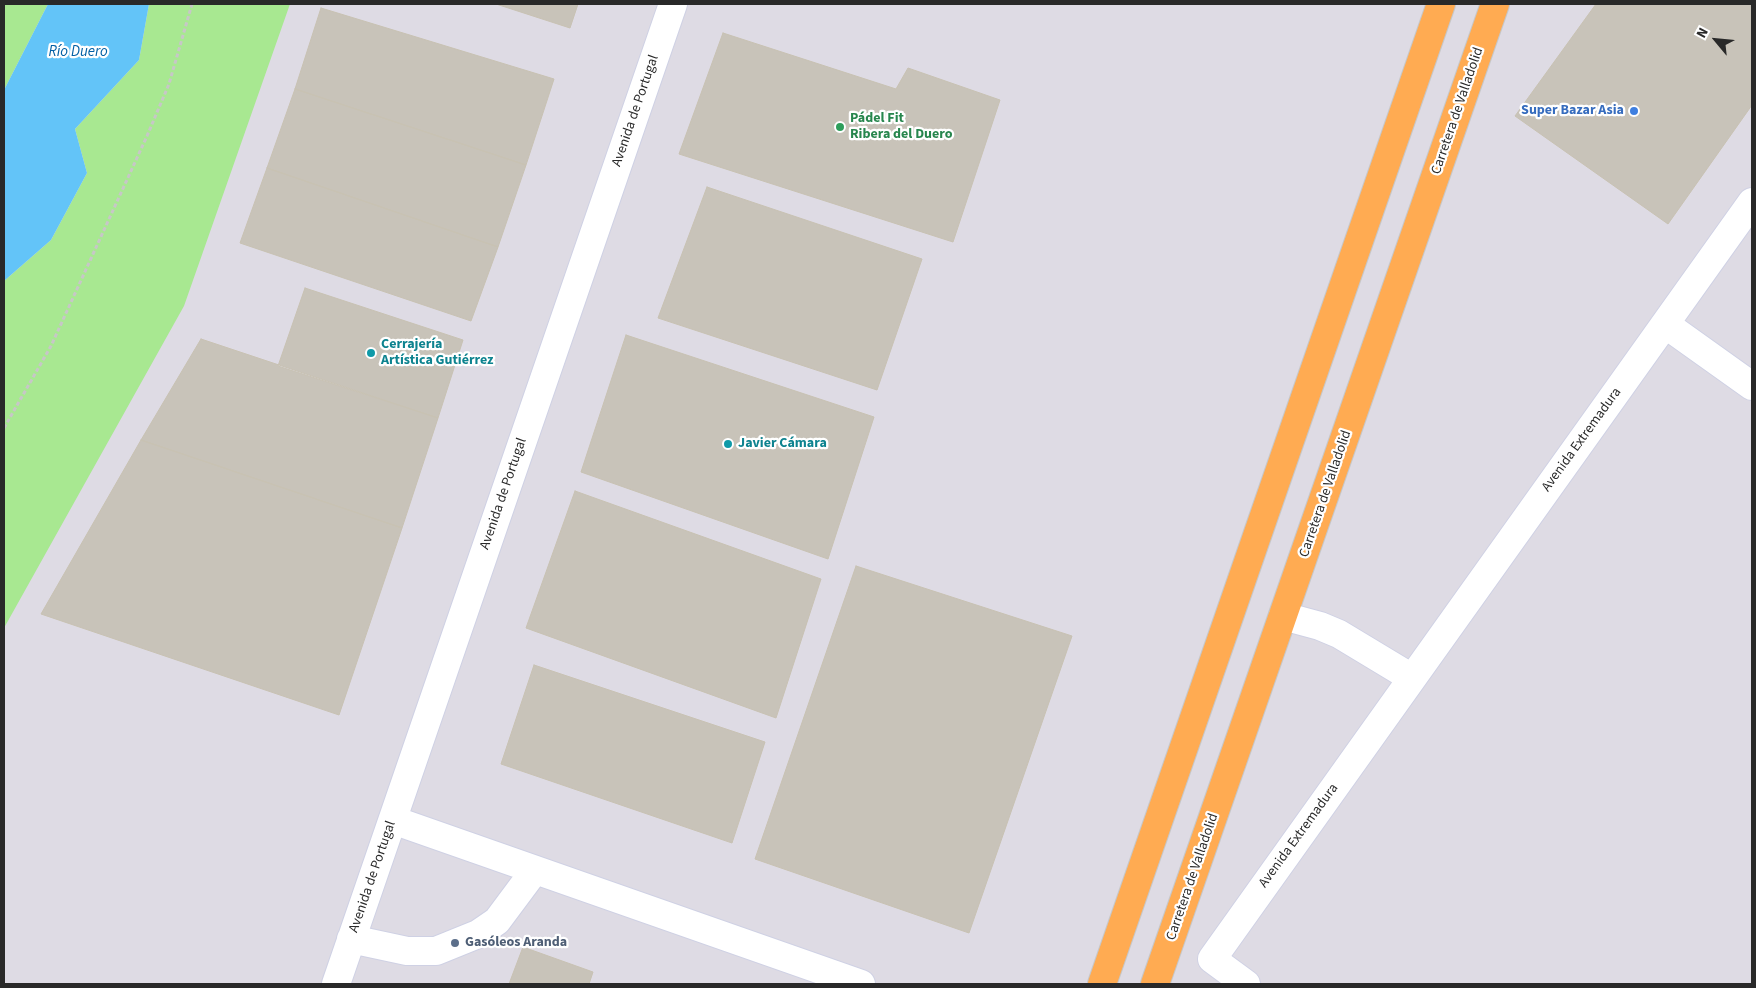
<!DOCTYPE html>
<meta charset="utf-8">
<style>
body{margin:0}
#map{position:relative;width:1756px;height:988px;overflow:hidden;background:#ede6d9;font-family:"Source Sans 3",sans-serif}
canvas{display:block}
.frame{position:absolute;inset:0;border:5px solid #292929;pointer-events:none}
.north{position:absolute;left:1691px;top:15px;width:50px;height:50px;-webkit-text-stroke:4px #fff;paint-order:stroke;rotate:298deg;font-size:14px;font-weight:700;line-height:20px;text-align:center;color:#292929}
.north::after{content:'';display:block;margin:auto;width:18px;height:22px;background:#292929;clip-path:polygon(50% 0,100% 100%,50% 72%,0 100%)}
</style>
<div id="map">
<canvas width="1756" height="988"></canvas>
<div class="frame"></div>
<div class="north">N</div>
</div>
<script>
const ctx = document.querySelector('canvas').getContext('2d');
ctx.lineJoin = 'round';
function fill(path, color) {
  ctx.fillStyle = color;
  ctx.fill(path, 'evenodd');
}
function shape(rows) {
  const path = new Path2D();
  for (const r of rows) {
    path.moveTo(r[0], r[1]);
    for (let i = 2; i < r.length; i += 2) path.lineTo(r[i], r[i + 1]);
  }
  return path;
}
function stroke(path, color, width, dash) {
  ctx.strokeStyle = color;
  ctx.lineWidth = width;
  ctx.lineCap = dash ? 'butt' : 'round';
  ctx.setLineDash(dash || []);
  ctx.stroke(path);
}
function label(font, color, halo, rows, align = 'center') {
  ctx.font = font + ' "Source Sans 3",sans-serif';
  ctx.lineWidth = 4.5;
  ctx.setLineDash([]);
  ctx.textBaseline = 'middle';
  ctx.strokeStyle = halo;
  ctx.fillStyle = color;
  for (const [text, x, y, turn = 0] of rows) {
    ctx.save();
    ctx.translate(x, y);
    ctx.rotate((+turn || 0) * Math.PI / 180);
    ctx.textAlign = isNaN(turn) ? turn : align;
    if (halo) ctx.strokeText(text, 0, 0);
    ctx.fillText(text, 0, 0);
    ctx.restore();
  }
}
const industrial = shape([
 [225,4,1752,4,1752,984,4,984,4,526]
]);
const green = shape([
 [4,4,48,4,4,90],
 [149,4,290,4,184,306,4,628,4,281,51,240,87,173,75,129,139,60]
]);
const water = shape([
 [48,4,149,4,139,60,75,129,87,173,51,240,4,281,4,283,4,90]
]);
const building = shape([
 [496,4,578,4,570,28,496,4],
 [1596,4,1752,4,1752,105,1668,224,1515,116,1596,4],
 [321,8,554,79,526,165,295,89,321,8],
 [723,33,896,89,908,68,1000,100,953,242,679,154,723,33],
 [295,89,526,165,498,247,267,168,295,89],
 [267,168,498,247,471,321,240,243,267,168],
 [707,187,922,259,877,390,658,318,707,187],
 [305,288,463,340,438,418,278,366,305,288],
 [626,335,874,417,828,559,581,472,626,335],
 [201,339,438,418,402,528,141,440,201,339],
 [141,440,402,528,339,715,41,614,141,440],
 [575,491,821,579,776,718,526,628,575,491],
 [856,566,1072,636,969,933,755,859,856,566],
 [534,665,765,742,732,843,501,764,534,665],
 [523,947,593,972,589,984,509,984,523,947]
]);
const path = shape([
 [4,428,51,346,147,136,169,84,192,4]
]);
const minor = shape([
 [1665,324,1752,386],
 [1283,616,1320,626,1339,634,1412,678],
 [393,820,861,984],
 [351,939,407,951,436,951,478,934,497,921,535,870],
 [336,984,673,4],
 [1246,984,1212,959,1752,202]
]);
const highway = shape([
 [1102,984,1441,4],
 [1155,984,1495,4]
]);
const markers = [
 [1634,111,5,"#3f7fe0"],
 [840,127,5,"#2e9e5b"],
 [371,353,5,"#0f9aa8"],
 [728,444,5,"#0f9aa8"],
 [455,943,5,"#5c6f8a"]
];
const streetNames = [
 ["Avenida de Portugal",636,111,-71],
 ["Carretera de Valladolid",1458,111,-71],
 ["Avenida Extremadura",1582,440,-54],
 ["Avenida de Portugal",504,494,-71],
 ["Carretera de Valladolid",1326,494,-71],
 ["Avenida Extremadura",1299,836,-54],
 ["Avenida de Portugal",373,877,-71],
 ["Carretera de Valladolid",1193,877,-71]
];
const shopNames = [
 ["Super Bazar Asia",1624,111]
];
const leisureNames = [
 ["Pádel Fit",850,119],
 ["Ribera del Duero",850,135]
];
const cultureNames = [
 ["Cerrajería",381,345],
 ["Artística Gutiérrez",381,361],
 ["Javier Cámara",738,444]
];
const serviceNames = [
 ["Gasóleos Aranda",465,943]
];
const waterNames = [
 ["Río Duero",78,53]
];
fill(industrial, '#dedbe4');
fill(green, '#a8e891');
fill(water, '#63c4f8');
fill(building, '#c8c3b9');
stroke(building, '#c8c2b3', 1);
stroke(minor, '#cfd1e4', 30);
stroke(highway, '#c7c7c7', 30);
stroke(path, '#c7c7c7', 3, [4, 2.5]);
stroke(minor, '#fff', 28);
stroke(highway, '#ffab52', 28);
for (const [x, y, r, color] of markers) {
  const dot = new Path2D();
  dot.arc(x, y, r, 0, 2 * Math.PI);
  ctx.fillStyle = color;
  ctx.fill(dot);
  stroke(dot, '#fff', 2);
}
label('14px', '#292929', '#fff', streetNames);
label('bold 14px', '#366cbe', '#fff', shopNames, 'right');
label('bold 14px', '#27864d', '#fff', leisureNames, 'left');
label('bold 14px', '#0d838f', '#fff', cultureNames, 'left');
label('bold 14px', '#4e5e75', '#fff', serviceNames, 'left');
label('italic 15px', '#025fa4', '#fff', waterNames);
</script>
